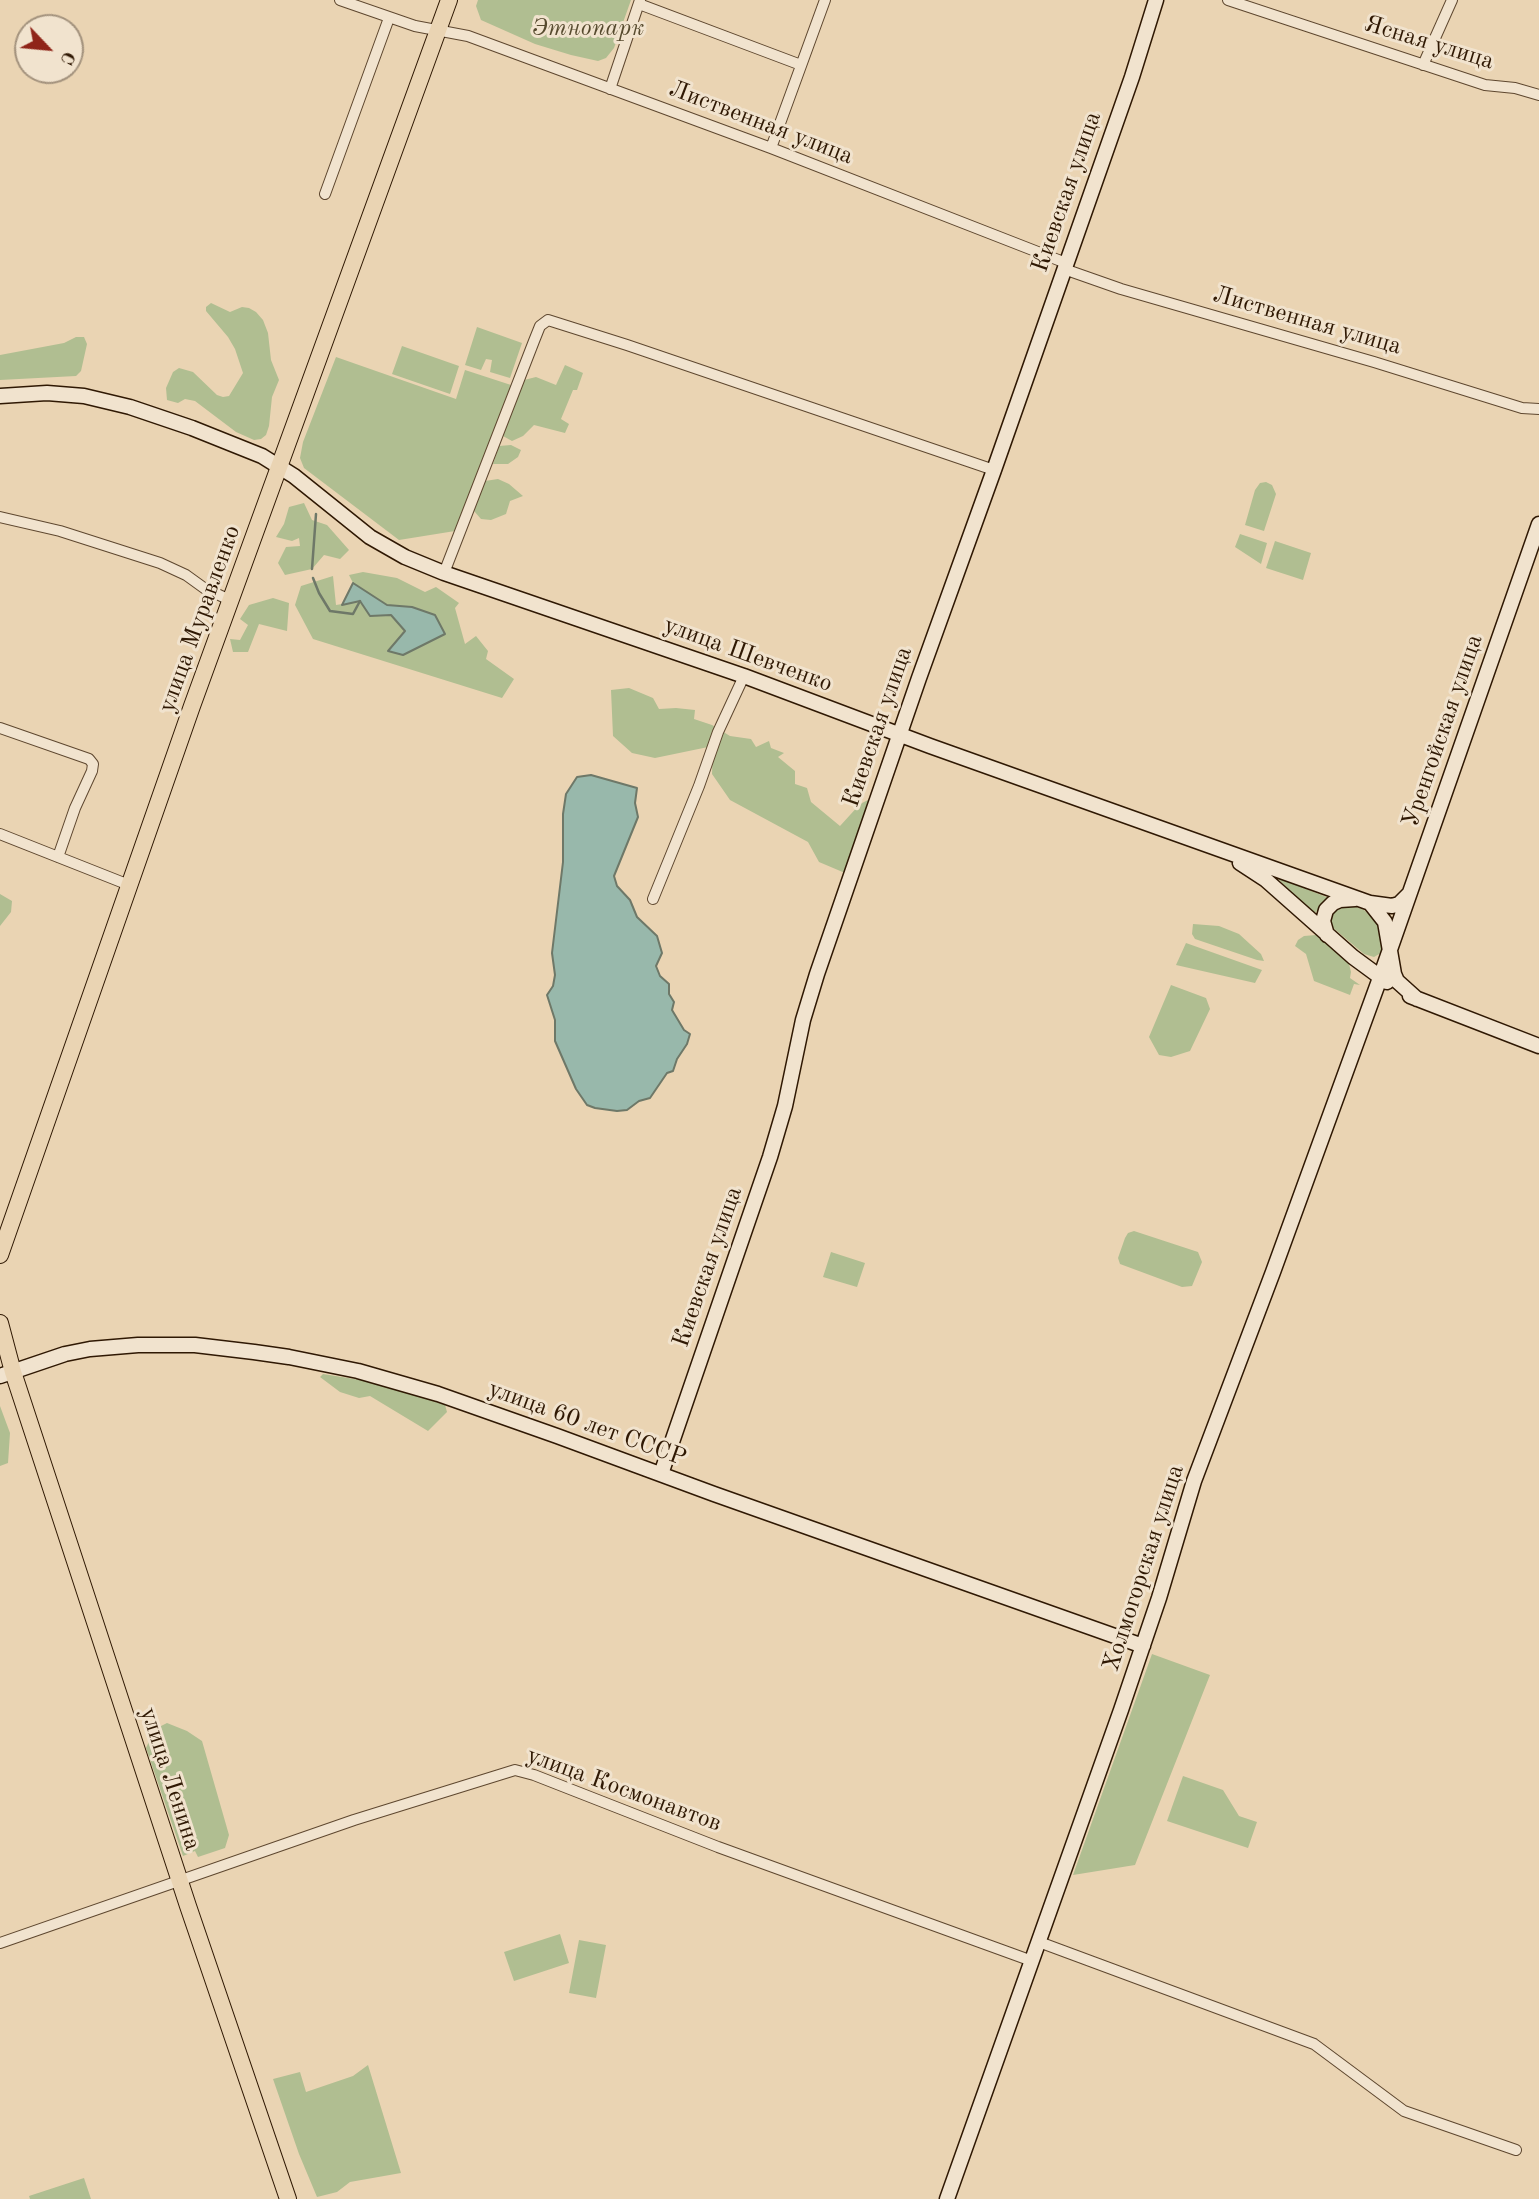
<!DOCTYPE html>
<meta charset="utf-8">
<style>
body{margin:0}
#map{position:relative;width:1539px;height:2199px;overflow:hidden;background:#ead4b3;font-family:"Old Standard TT",serif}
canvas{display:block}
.north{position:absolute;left:14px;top:14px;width:70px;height:70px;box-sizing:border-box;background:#f1e3ce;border:2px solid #a3927d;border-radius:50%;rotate:116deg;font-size:19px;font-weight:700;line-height:28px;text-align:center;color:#2f1803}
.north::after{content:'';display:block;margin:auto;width:24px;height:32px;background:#8f2418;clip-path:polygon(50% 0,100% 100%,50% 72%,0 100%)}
</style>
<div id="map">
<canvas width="1539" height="2199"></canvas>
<div class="north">С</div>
</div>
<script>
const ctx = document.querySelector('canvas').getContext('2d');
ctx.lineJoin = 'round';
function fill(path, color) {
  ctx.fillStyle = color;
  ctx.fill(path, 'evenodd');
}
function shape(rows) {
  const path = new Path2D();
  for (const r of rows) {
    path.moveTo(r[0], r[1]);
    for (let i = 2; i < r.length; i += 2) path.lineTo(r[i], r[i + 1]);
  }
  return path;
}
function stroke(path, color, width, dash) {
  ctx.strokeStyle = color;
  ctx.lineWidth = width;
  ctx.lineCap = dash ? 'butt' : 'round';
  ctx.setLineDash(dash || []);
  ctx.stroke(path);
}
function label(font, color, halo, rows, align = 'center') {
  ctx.font = font + ' "Old Standard TT",serif';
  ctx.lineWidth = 6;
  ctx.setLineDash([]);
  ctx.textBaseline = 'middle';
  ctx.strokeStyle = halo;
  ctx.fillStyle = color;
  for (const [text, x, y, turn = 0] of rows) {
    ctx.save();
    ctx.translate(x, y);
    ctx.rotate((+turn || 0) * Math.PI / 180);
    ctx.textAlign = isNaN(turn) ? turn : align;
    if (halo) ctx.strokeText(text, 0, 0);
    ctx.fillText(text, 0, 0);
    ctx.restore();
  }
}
const green = shape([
 [478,0,631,0,614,48,606,58,598,61,571,55,535,44,481,20,476,6],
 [211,303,230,312,242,307,249,308,256,312,263,320,268,333,271,360,279,380,272,397,269,426,266,435,261,439,254,440,236,432,195,401,185,399,178,403,167,400,166,388,173,372,179,368,193,372,217,395,223,397,229,396,243,373,235,349,228,337,206,311,206,307],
 [477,327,522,343,510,378,490,372,492,360,486,359,481,370,465,365],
 [76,337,84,337,87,344,81,371,76,376,0,380,0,355,64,343],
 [402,346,459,366,450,394,392,374],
 [336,357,456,399,465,370,511,385,455,531,399,540,304,468,300,458,303,442],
 [565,365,583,373,577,390,573,390,561,419,569,424,565,433,534,425,523,436,512,441,503,436,524,380,536,377,556,385],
 [511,445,521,450,518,457,508,464,493,464,499,446],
 [498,479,509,484,523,496,510,501,506,514,491,520,481,519,474,511,485,481],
 [1266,482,1272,485,1276,494,1264,531,1245,525,1255,490,1260,483],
 [304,503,312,520,327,525,349,550,340,559,324,555,312,569,285,575,278,563,286,547,300,546,299,538,292,541,276,537,284,524,289,507],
 [1240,534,1267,543,1261,564,1235,547],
 [1275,541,1311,553,1303,580,1266,568],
 [363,572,397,578,425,592,436,587,459,603,455,608,465,644,476,636,488,651,486,659,514,679,502,698,313,639,295,605,301,586,333,576,336,605,360,601,391,615,405,631,389,651,444,634,412,607,387,605,353,583,349,575],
 [273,598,289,603,287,631,259,624,248,652,233,652,230,639,240,640,248,625,240,619,249,605],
 [629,688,653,698,659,709,676,708,695,710,694,719,712,725,730,736,751,739,756,747,769,741,771,748,784,753,778,757,795,771,795,784,807,788,811,802,840,826,860,804,870,799,845,873,819,862,808,842,730,800,712,774,713,746,655,758,632,753,613,736,611,690],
 [1276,877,1329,898,1314,914],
 [0,894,12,901,11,912,0,926],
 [1351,905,1364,910,1374,919,1382,931,1384,944,1381,953,1374,957,1364,954,1332,927,1331,917,1336,910],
 [1193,924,1219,926,1239,934,1261,954,1264,961,1257,960,1195,939,1192,934],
 [1316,935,1349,964,1351,972,1350,978,1360,985,1354,984,1350,995,1314,981,1306,954,1295,946,1298,940,1304,936],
 [1186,943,1262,970,1255,983,1176,965],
 [1171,985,1206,998,1210,1009,1190,1051,1171,1057,1159,1055,1149,1037],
 [1134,1231,1198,1252,1202,1262,1192,1286,1182,1287,1120,1264,1118,1258,1125,1238,1128,1233],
 [831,1252,865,1263,857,1287,823,1277],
 [323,1374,367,1381,430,1400,445,1405,447,1412,428,1431,370,1396,359,1398,340,1392,320,1377],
 [0,1406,10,1433,8,1463,0,1466],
 [1152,1654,1210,1675,1135,1865,1073,1875],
 [167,1723,187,1731,202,1741,229,1835,225,1848,198,1857,195,1851,183,1856,146,1748,155,1729],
 [1183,1776,1223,1790,1239,1816,1257,1822,1248,1848,1167,1821],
 [560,1934,569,1963,514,1981,504,1952],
 [579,1940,606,1945,596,1998,569,1993],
 [368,2065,401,2173,350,2182,337,2192,317,2197,299,2154,273,2079,300,2072,306,2092,353,2076],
 [84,2178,91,2199,30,2199,29,2196]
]);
const water = shape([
 [353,583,387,605,412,607,435,615,445,634,403,655,388,651,405,631,391,615,370,616,360,601,342,605,353,583],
 [591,775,637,788,635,803,638,817,614,876,617,886,630,900,637,917,657,936,662,953,656,966,660,976,669,984,669,994,674,1002,672,1010,684,1030,690,1034,687,1044,677,1059,673,1071,667,1073,650,1098,639,1101,627,1110,617,1111,595,1108,587,1105,576,1089,555,1041,555,1020,547,995,553,986,555,975,552,953,563,862,563,814,566,794,577,777,591,775]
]);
const stream = shape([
 [312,569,316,514],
 [313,578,319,593,330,611,353,614,360,601]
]);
const street = shape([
 [340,0,415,26,468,36,771,148,1066,263],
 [1228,0,1485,85,1515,88,1539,95],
 [639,4,801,65],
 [1423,65,1452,0],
 [610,89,640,0],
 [771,148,825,0],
 [325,194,389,18],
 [1064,269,1121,289,1374,362,1522,408,1539,409],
 [0,517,60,531,160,563,186,575,204,588,232,601],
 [444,573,534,341,540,326,548,320,627,345,994,470],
 [0,728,89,759,93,764,92,771,75,808,58,857],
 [0,834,129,885],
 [653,899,699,786,718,732,744,676],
 [1039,1942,1314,2044,1404,2111,1516,2150],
 [0,1943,354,1820,515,1770,534,1775,718,1847,1032,1961]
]);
const secondary = shape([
 [0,396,47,393,84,396,130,407,192,428,262,456,294,476,370,537,405,557,444,573,744,676,930,746,1370,903,1385,922,1394,974,1397,981,1417,999],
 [1240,863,1266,880,1353,957,1387,982],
 [1370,903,1392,906,1399,904,1409,894],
 [1327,935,1323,921,1326,910,1333,903,1340,900,1355,899],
 [1410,996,1539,1046],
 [0,1376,65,1354,90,1349,138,1345,195,1345,254,1352,289,1357,358,1371,438,1394,557,1436,714,1494,1143,1646],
 [661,1474,770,1157,785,1106,803,1020,817,974,919,678,994,470,1132,77,1156,0],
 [947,2199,1121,1710,1159,1598,1194,1481,1273,1272,1380,978,1539,524]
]);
const primary = shape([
 [0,1255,192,706,449,0],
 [0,1323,13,1372,188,1906,288,2199]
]);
const parkNames = [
 ["Этнопарк",588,29]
];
const streetNames = [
 ["Ясная улица",1429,43,17],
 ["Лиственная улица",761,123,21],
 ["Киевская улица",1067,192,-71],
 ["Лиственная улица",1307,321,16],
 ["улица Муравленко",200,619,-70],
 ["улица Шевченко",748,655,20],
 ["Киевская улица",878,727,-71],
 ["Уренгойская улица",1443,731,-71],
 ["Киевская улица",708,1267,-71],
 ["улица 60 лет СССР",587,1424,20],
 ["Холмогорская улица",1144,1568,-72],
 ["улица Ленина",170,1779,72],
 ["улица Космонавтов",624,1790,20]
];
fill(green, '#b0be91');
fill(water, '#98b8ab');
stroke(water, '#6e7868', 2);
stroke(stream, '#6e7868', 2.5);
stroke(street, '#5e472f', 12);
stroke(secondary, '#2f1803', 17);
stroke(primary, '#2f1803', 18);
stroke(street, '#f1e3ce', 10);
stroke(secondary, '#f1e3ce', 14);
stroke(primary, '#ead4b3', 16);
label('italic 24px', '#564a2e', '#f1e3ce', parkNames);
label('24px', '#2f1803', '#f1e3ce', streetNames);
</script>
